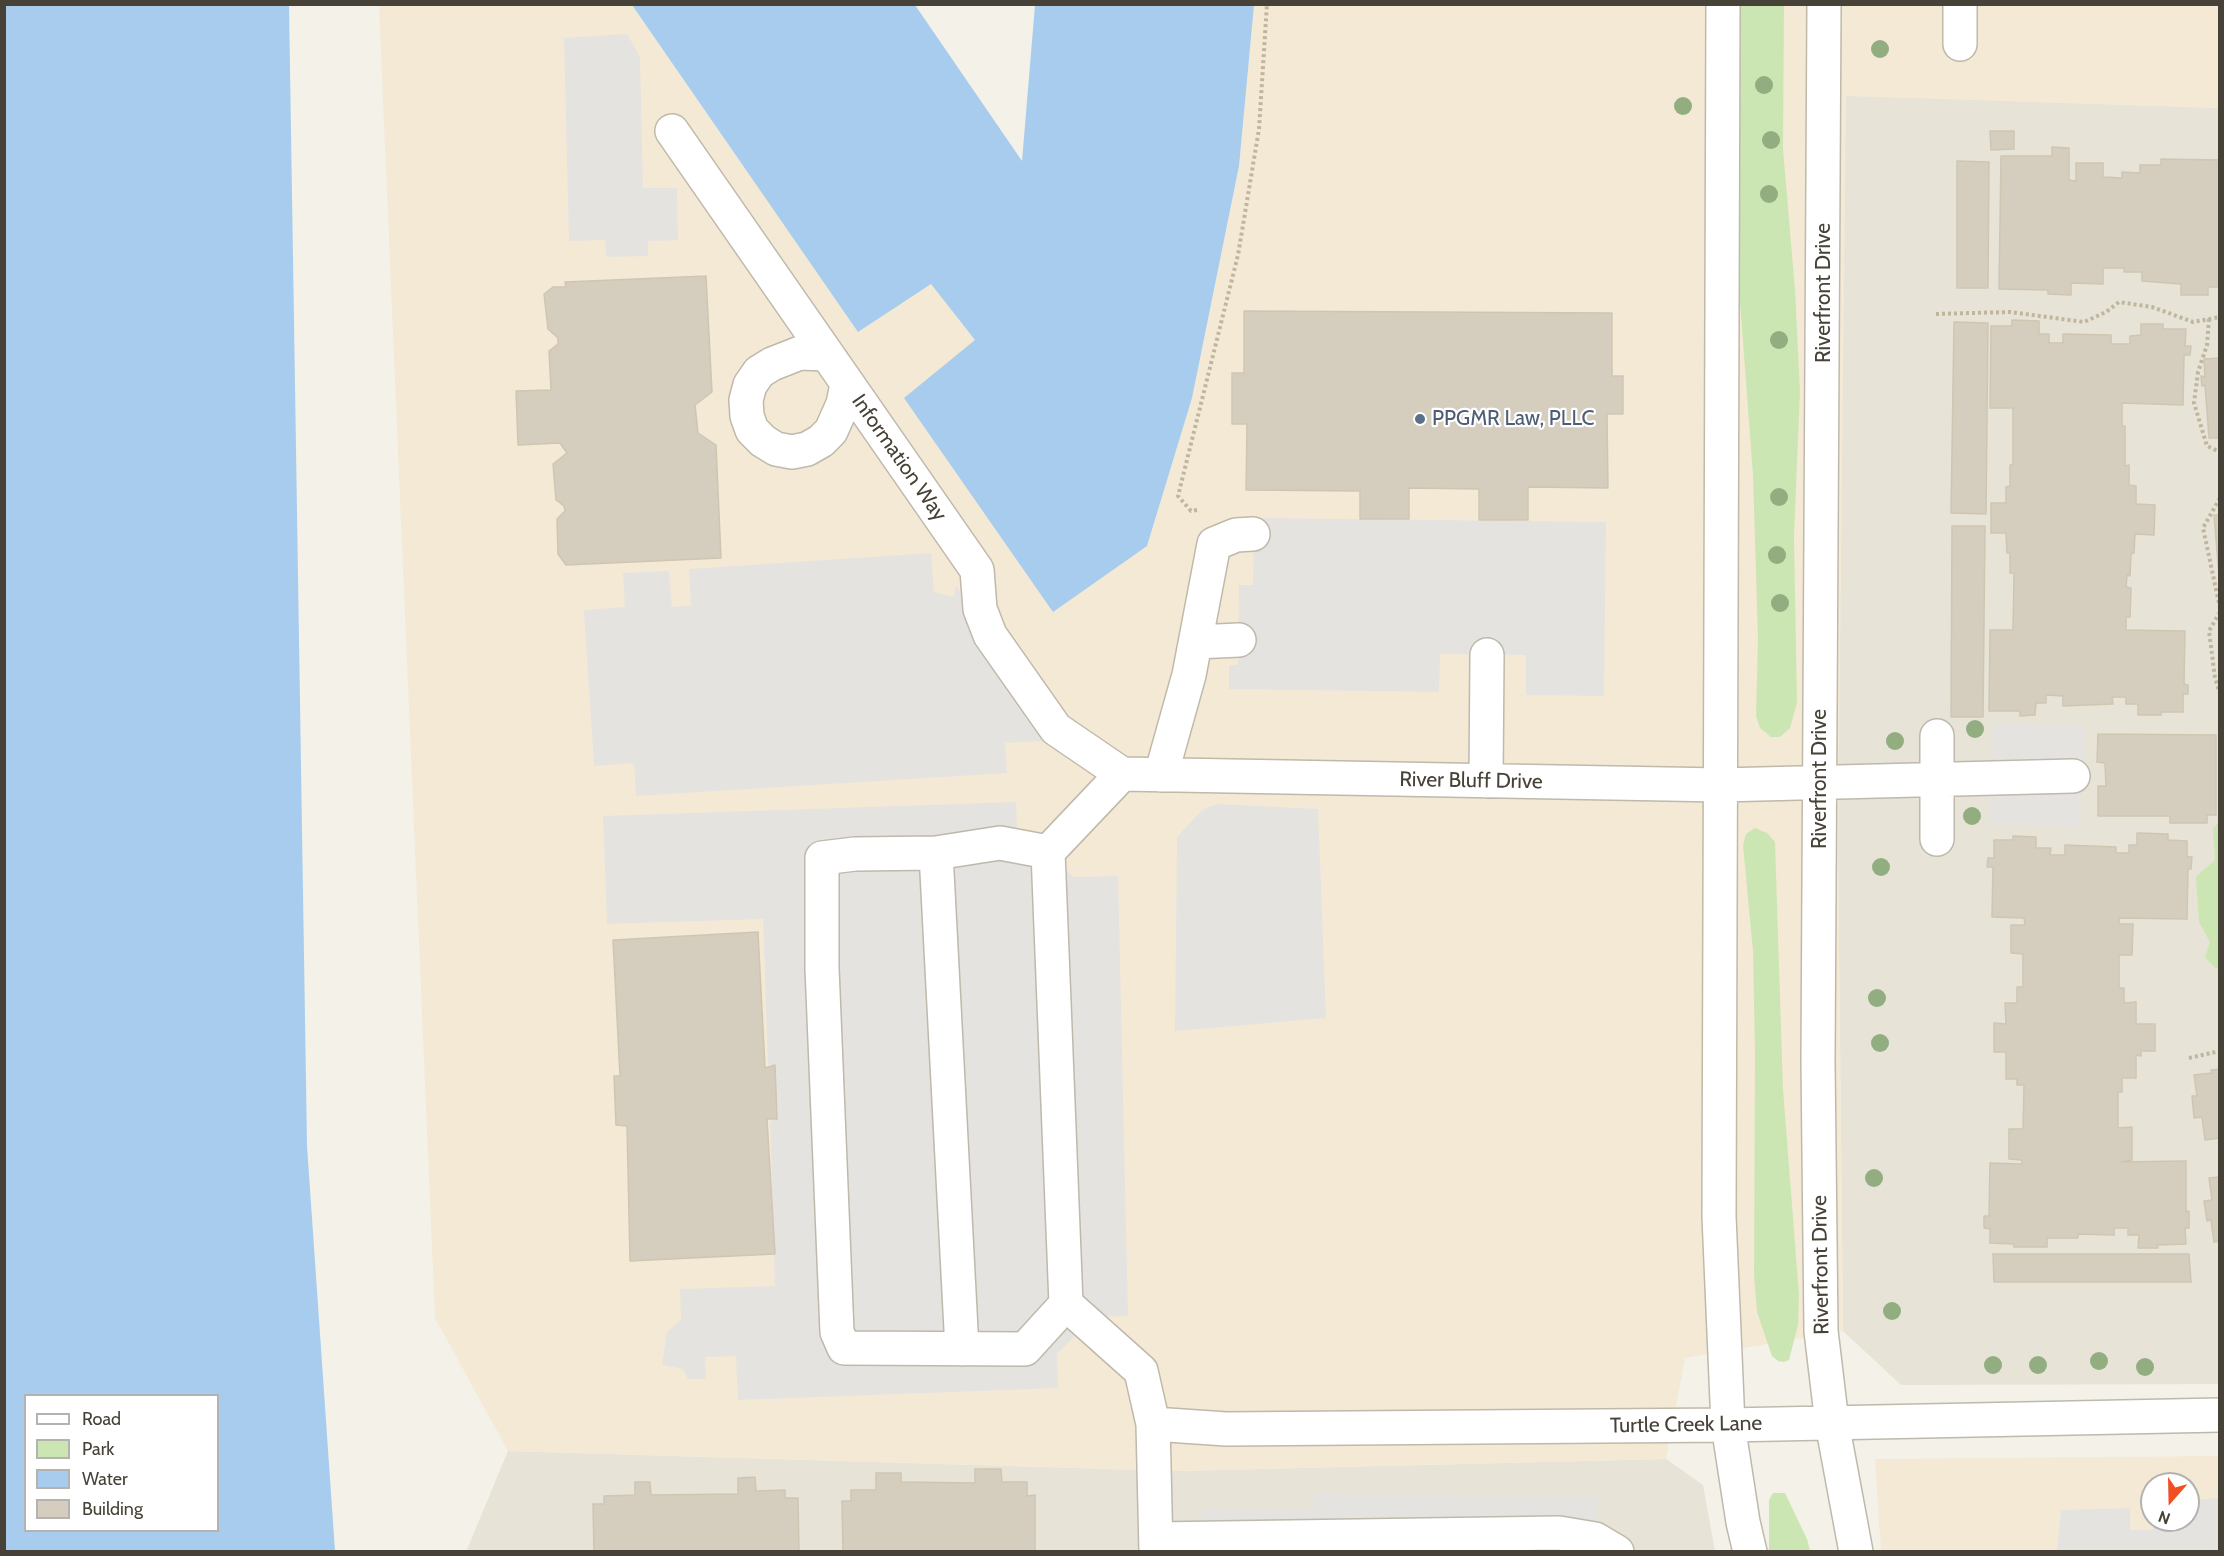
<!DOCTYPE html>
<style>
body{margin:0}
#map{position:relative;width:2224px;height:1556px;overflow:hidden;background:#f3f1e8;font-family:Cabin,sans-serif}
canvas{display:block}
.frame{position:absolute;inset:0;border:6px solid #474237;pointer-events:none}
.legend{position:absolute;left:24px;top:1394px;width:195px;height:138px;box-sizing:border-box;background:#fff;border:2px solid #b5b3af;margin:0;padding:8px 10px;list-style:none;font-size:18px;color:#474237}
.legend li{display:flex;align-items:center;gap:12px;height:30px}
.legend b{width:30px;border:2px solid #b5b3af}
.north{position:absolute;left:2140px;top:1472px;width:60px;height:60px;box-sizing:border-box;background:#fff;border:2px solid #b5b3af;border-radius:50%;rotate:200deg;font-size:16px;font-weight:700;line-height:24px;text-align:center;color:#474237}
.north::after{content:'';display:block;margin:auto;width:21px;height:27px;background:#f14f22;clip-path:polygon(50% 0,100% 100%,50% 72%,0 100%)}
</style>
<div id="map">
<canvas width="2224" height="1556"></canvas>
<div class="frame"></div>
<ul class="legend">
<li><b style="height:8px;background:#fff"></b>Road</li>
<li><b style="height:16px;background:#cce6b3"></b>Park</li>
<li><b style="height:16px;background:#a7ccee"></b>Water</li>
<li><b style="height:16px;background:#d5cdbe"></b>Building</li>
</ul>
<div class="north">N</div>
</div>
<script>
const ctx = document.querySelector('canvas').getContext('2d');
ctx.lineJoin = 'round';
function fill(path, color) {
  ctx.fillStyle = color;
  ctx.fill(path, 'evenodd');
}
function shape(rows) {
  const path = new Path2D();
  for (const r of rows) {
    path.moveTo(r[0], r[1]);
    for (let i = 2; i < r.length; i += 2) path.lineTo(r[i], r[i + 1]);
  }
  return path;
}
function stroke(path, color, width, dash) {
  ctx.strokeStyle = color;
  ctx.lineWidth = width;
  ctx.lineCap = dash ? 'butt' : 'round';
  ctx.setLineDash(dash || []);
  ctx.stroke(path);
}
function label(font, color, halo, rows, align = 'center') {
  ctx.font = font + ' Cabin,sans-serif';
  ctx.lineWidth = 4.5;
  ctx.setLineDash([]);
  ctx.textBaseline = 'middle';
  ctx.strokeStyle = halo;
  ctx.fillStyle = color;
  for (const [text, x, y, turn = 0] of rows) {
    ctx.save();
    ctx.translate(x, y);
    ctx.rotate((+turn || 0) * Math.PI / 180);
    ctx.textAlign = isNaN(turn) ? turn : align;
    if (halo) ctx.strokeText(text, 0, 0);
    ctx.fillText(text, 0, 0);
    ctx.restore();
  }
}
const residential = shape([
 [1846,95,2219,108,2219,1384,1901,1385,1843,1331,1838,854,1841,280],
 [508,1451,1177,1471,1666,1459,1703,1485,1715,1551,466,1552]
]);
const commercial = shape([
 [379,5,632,5,858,331,931,283,975,340,1147,546,1192,398,1239,166,1254,5,2219,5,2219,108,1846,96,1838,854,1843,1331,1685,1358,1666,1459,1177,1471,508,1451,435,1318],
 [2219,1456,2219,1551,1881,1551,1875,1459],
 [2152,1484,2188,1484,2188,1520,2152,1520]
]);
const green = shape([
 [1741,5,1784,5,1783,149,1795,290,1800,391,1794,536,1797,703,1790,728,1780,737,1771,737,1760,728,1756,716,1758,639,1753,475,1738,275],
 [2219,822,2219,969,2215,968,2205,957,2210,942,2199,922,2196,877,2215,860,2213,829],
 [1755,828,1767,833,1775,842,1783,1089,1799,1295,1798,1325,1789,1360,1784,1362,1778,1361,1772,1356,1757,1312,1754,1276,1755,1055,1753,951,1743,845,1746,834],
 [1773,1493,1785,1493,1807,1539,1810,1551,1769,1551,1769,1500]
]);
const parking = shape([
 [627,34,640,57,643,188,677,188,678,240,648,241,648,256,606,257,605,240,569,241,564,38],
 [1254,518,1606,522,1604,696,1526,695,1526,655,1440,654,1439,692,1229,689,1229,665,1238,665,1239,585,1253,585],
 [931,553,934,592,954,597,956,585,1044,741,1005,743,1007,773,636,796,634,763,594,766,584,610,625,607,623,573,669,571,672,607,691,605,689,569],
 [1994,723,2084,726,2080,827,1989,823],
 [1016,802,1017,831,1027,831,1073,877,1118,876,1128,1316,1094,1317,1057,1354,1058,1388,738,1400,736,1356,705,1357,706,1379,688,1379,683,1369,662,1365,667,1332,681,1320,680,1289,775,1286,770,1121,777,1119,775,1065,768,1065,763,919,607,924,603,816],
 [1217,804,1318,809,1326,1018,1175,1031,1177,837,1202,810],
 [1314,1494,1598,1496,1598,1551,1201,1552,1201,1509,1314,1510],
 [2219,1498,2219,1551,2057,1551,2061,1510,2130,1508,2130,1530,2153,1530,2153,1520,2188,1520,2188,1500]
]);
const water = shape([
 [5,4,289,5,307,1146,335,1551,5,1551],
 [26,1396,218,1396,218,1530,26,1530],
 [632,5,915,5,1022,161,1035,5,1254,5,1239,166,1192,398,1147,546,1053,612,904,398,975,340,931,284,858,332]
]);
const building = shape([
 [1990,131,2014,131,2014,149,1991,150,1990,131],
 [2052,147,2069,148,2069,180,2076,181,2076,163,2103,163,2103,177,2122,178,2122,172,2140,173,2140,165,2161,165,2161,159,2220,160,2220,287,2208,287,2208,295,2181,295,2181,284,2142,281,2142,272,2124,272,2124,268,2103,268,2103,284,2071,283,2071,295,2048,294,2048,290,1999,289,2001,156,2052,156,2052,147],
 [1957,161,1989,162,1988,288,1957,288,1957,161],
 [706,276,712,392,695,405,698,433,716,445,721,558,566,565,558,554,557,519,565,511,564,506,556,500,553,464,567,453,560,443,518,445,516,391,551,390,549,351,558,344,558,338,548,329,544,294,553,287,566,287,565,282,706,276],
 [1244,311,1612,313,1612,376,1623,376,1623,414,1607,414,1608,488,1528,487,1528,520,1479,520,1479,489,1409,488,1409,519,1360,519,1360,491,1246,490,1247,424,1232,424,1232,373,1244,373,1244,311],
 [2012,320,2039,321,2039,334,2049,334,2049,343,2063,343,2063,334,2111,335,2111,344,2130,344,2130,336,2141,335,2141,324,2163,324,2163,329,2186,329,2185,346,2191,346,2190,355,2184,355,2183,405,2122,403,2122,426,2125,426,2125,466,2129,465,2129,485,2136,486,2136,504,2155,505,2154,535,2135,534,2134,553,2131,554,2130,576,2127,575,2126,587,2131,588,2130,617,2126,617,2126,630,2185,631,2184,684,2188,685,2188,694,2183,694,2183,712,2161,712,2161,715,2138,715,2138,704,2126,704,2126,697,2112,697,2113,704,2063,706,2063,696,2046,695,2046,703,2036,703,2035,715,2020,716,2020,711,1989,711,1990,630,2013,630,2014,573,2010,573,2010,553,2007,553,2006,533,1991,533,1991,503,2006,503,2006,487,2010,486,2010,465,2013,465,2013,408,1990,408,1991,326,2012,326,2012,320],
 [1954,322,1988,323,1986,514,1951,513,1954,322],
 [2220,358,2220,438,2209,438,2205,385,2202,386,2201,376,2205,377,2204,359,2220,358],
 [2214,515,2220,515,2220,587,2214,515],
 [1952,526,1985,526,1983,717,1951,717,1952,526],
 [2098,734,2216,735,2216,815,2207,815,2207,823,2170,823,2170,816,2098,816,2098,786,2106,786,2105,763,2097,762,2098,734],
 [2137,833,2168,834,2168,840,2187,841,2187,857,2192,857,2191,869,2188,869,2187,919,2119,918,2119,924,2133,924,2132,955,2119,955,2119,988,2124,988,2124,1003,2136,1002,2136,1024,2155,1024,2155,1051,2141,1051,2141,1056,2136,1055,2136,1078,2122,1078,2122,1092,2118,1092,2118,1128,2132,1127,2132,1160,2120,1162,2186,1161,2186,1212,2189,1211,2189,1228,2185,1228,2186,1244,2157,1245,2158,1248,2138,1248,2139,1235,2128,1235,2128,1228,2114,1228,2114,1235,2078,1234,2078,1238,2047,1238,2047,1247,2014,1247,2014,1244,1990,1243,1990,1229,1984,1228,1984,1216,1989,1216,1990,1163,2022,1164,2022,1160,2009,1159,2009,1129,2023,1129,2024,1085,2017,1085,2017,1079,2006,1079,2006,1052,1994,1052,1994,1023,2006,1024,2005,1003,2017,1003,2017,987,2023,987,2023,954,2011,953,2011,925,2025,925,2024,918,1992,917,1993,867,1987,867,1988,858,1994,858,1994,840,2013,840,2013,836,2036,837,2036,848,2051,848,2050,855,2065,855,2065,845,2116,847,2116,853,2129,853,2129,845,2137,845,2137,833],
 [758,932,765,1068,775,1065,777,1119,767,1119,775,1254,630,1261,627,1126,616,1125,614,1076,620,1076,613,940,758,932],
 [2220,1069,2220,1138,2205,1140,2202,1117,2194,1118,2192,1096,2197,1096,2194,1075,2212,1073,2211,1070,2220,1069],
 [2220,1177,2220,1241,2214,1242,2211,1220,2207,1221,2204,1201,2212,1200,2209,1178,2220,1177],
 [1993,1254,2189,1254,2191,1282,1994,1282,1993,1254],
 [975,1469,1001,1469,1002,1482,1027,1482,1027,1496,1035,1495,1035,1552,843,1552,842,1501,851,1501,851,1490,876,1490,876,1473,901,1473,901,1482,975,1483,975,1469],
 [755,1477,756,1491,785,1490,785,1498,798,1498,799,1552,594,1552,593,1504,604,1504,604,1496,635,1495,635,1482,650,1482,651,1495,738,1494,738,1478,755,1477]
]);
const path = shape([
 [1936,314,2010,312,2084,322,2106,312,2119,302,2152,307,2193,322,2220,317],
 [2209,319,2207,345,2198,372,2194,403,2207,446,2220,452],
 [2220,498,2203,528,2220,608],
 [1197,510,1191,511,1178,496,1238,255,1259,129,1267,4],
 [2220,612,2209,631,2215,678,2220,693],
 [2189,1058,2220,1051]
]);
const minor = shape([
 [1723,4,1719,1216,1728,1425,1743,1522,1750,1552],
 [1824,4,1818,1061,1821,1331,1832,1423,1856,1552],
 [1960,44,1960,4],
 [672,131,977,570,980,609,990,635,1056,729,1122,774],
 [826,354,800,353,772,364,759,372,750,385,746,400,747,416,752,430,763,441,776,449,792,452,807,449,821,441,831,431,843,404,847,384],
 [1196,642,1239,640],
 [1122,774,1721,785,2073,776],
 [1161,775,1189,675,1214,544,1236,535,1253,534],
 [1486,781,1487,655],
 [1937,839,1937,736],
 [1048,852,1122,774],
 [936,853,962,1349],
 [1066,1304,1025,1349,844,1348,837,1332,822,968,822,858,855,854,936,853,1000,843,1048,852,1066,1304,1141,1371,1153,1424,1156,1552],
 [1153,1424,1226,1429,1728,1425,2220,1415],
 [1156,1539,1559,1533,1595,1539,1617,1552]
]);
const trees = [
 [1880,49],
 [1764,85],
 [1683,106],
 [1771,140],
 [1769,194],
 [1779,340],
 [1779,497],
 [1777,555],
 [1780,603],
 [1975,729],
 [1895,741],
 [1972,816],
 [1881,867],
 [1877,998],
 [1880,1043],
 [1874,1178],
 [1892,1311],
 [2099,1361],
 [1993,1365],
 [2038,1365],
 [2145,1367]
];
const markers = [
 [1420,419,6,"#5c6f8a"]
];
const streetNames = [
 ["Riverfront Drive",1824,293,-90],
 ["Information Way",899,458,55],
 ["Riverfront Drive",1820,779,-90],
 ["River Bluff Drive",1471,781,1],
 ["Riverfront Drive",1821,1265,-91],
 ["Turtle Creek Lane",1686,1425,-1]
];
const serviceNames = [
 ["PPGMR Law, PLLC",1432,419]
];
fill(residential, '#e7e3d7');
fill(commercial, '#f4e9d5');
fill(green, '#cce6b3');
fill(parking, '#e5e3e0');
fill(water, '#a7ccee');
fill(building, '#d5cdbe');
stroke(building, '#cfc6b2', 1.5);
stroke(minor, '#bfb9ab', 36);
stroke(path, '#c0b69d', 4, [3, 3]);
stroke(minor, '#fff', 33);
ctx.fillStyle = '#92ae81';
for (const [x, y] of trees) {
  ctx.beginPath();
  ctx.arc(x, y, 9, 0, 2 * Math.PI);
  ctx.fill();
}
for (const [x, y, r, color] of markers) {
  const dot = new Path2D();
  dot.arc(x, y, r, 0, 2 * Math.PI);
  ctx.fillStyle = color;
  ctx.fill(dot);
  stroke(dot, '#fff', 2);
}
label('21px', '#474237', '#fff', streetNames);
label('21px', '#4e5e75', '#fff', serviceNames, 'left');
</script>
